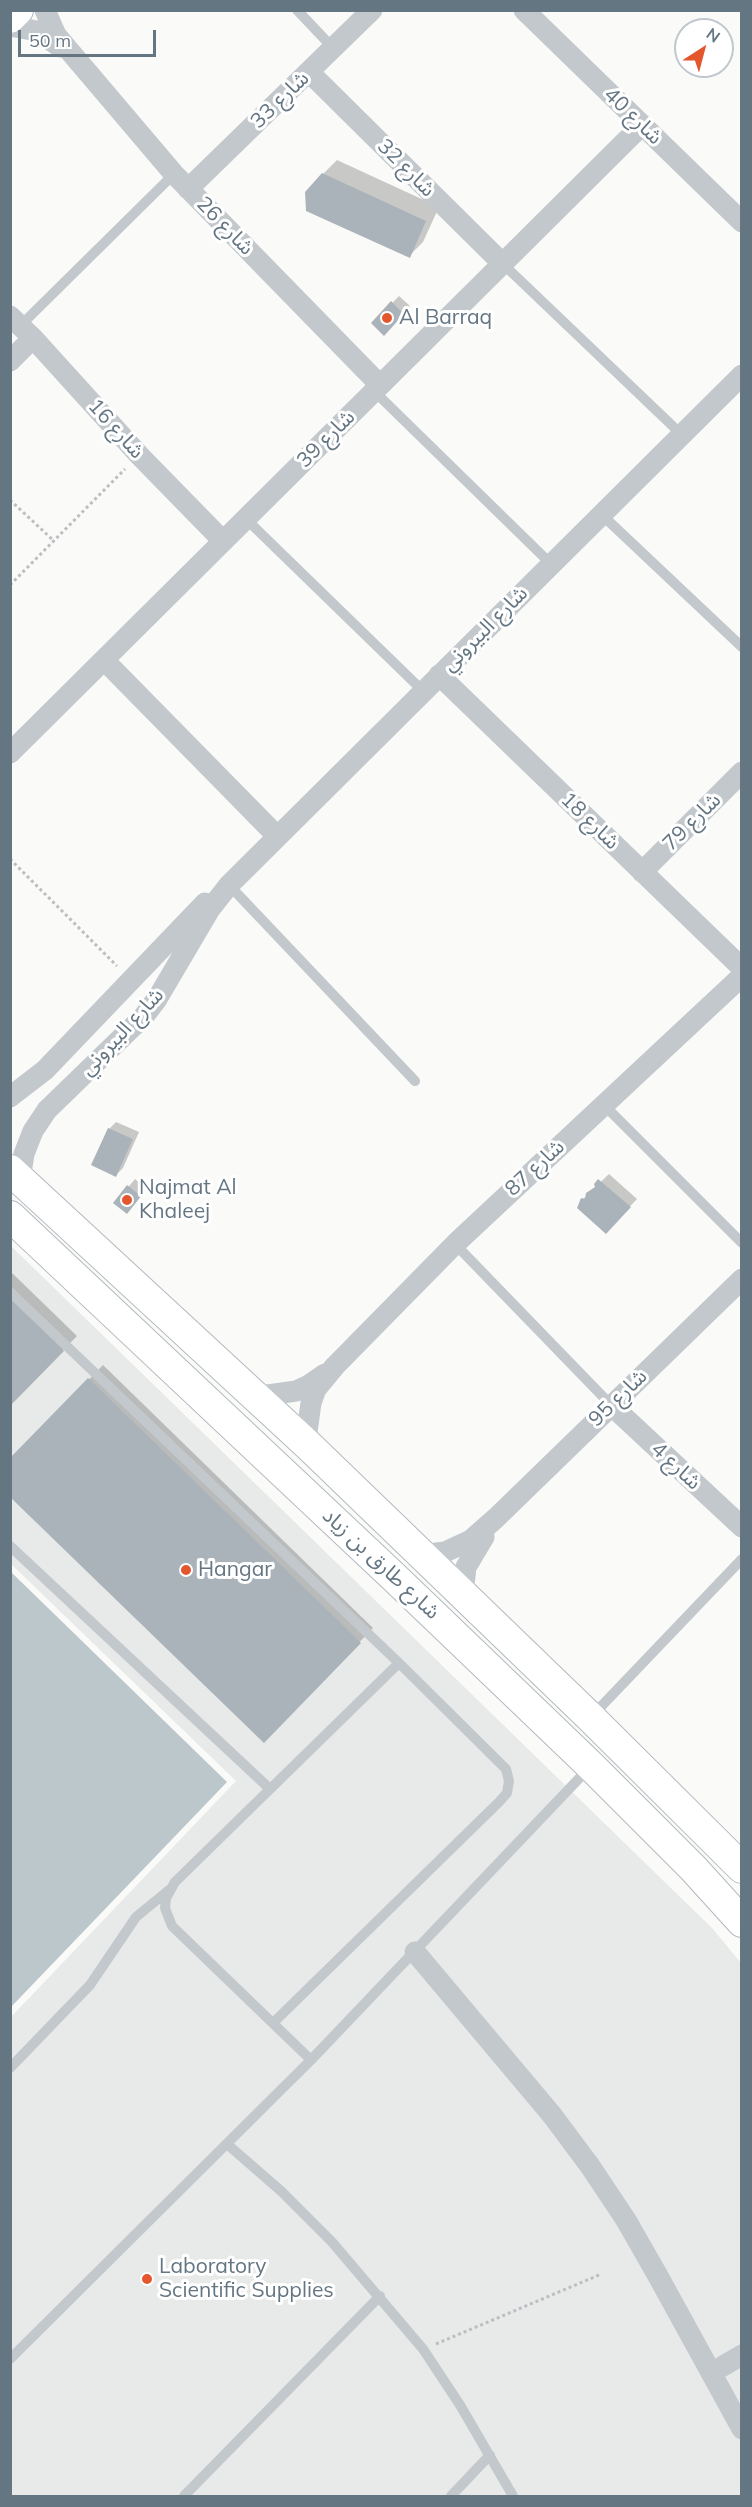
<!DOCTYPE html>
<meta charset="utf-8">
<style>
body{margin:0}
#map{position:relative;width:752px;height:2507px;overflow:hidden;background:#fafaf8;font-family:Mulish,sans-serif}
canvas{display:block}
.frame{position:absolute;inset:0;border:12px solid #657683;pointer-events:none}
.north{position:absolute;left:674px;top:18px;width:60px;height:60px;box-sizing:border-box;background:#fff;border:2px solid #c1c8cd;border-radius:50%;rotate:36deg;font-size:16px;font-weight:700;line-height:24px;text-align:center;color:#657683}
.north::after{content:'';display:block;margin:auto;width:21px;height:27px;background:#e4572e;clip-path:polygon(50% 0,100% 100%,50% 72%,0 100%)}
.scale{position:absolute;left:18px;top:30px;width:138px;height:27px;box-sizing:border-box;border:3px solid #657683;border-top:0;padding-left:8px;font-size:18px;line-height:21px;white-space:nowrap;color:#657683;-webkit-text-stroke:4px #fff;paint-order:stroke}
</style>
<div id="map">
<canvas width="752" height="2507"></canvas>
<div class="frame"></div>
<div class="north">N</div>
<div class="scale">50 m</div>
</div>
<script>
const ctx = document.querySelector('canvas').getContext('2d');
ctx.lineJoin = 'round';
function fill(path, color) {
  ctx.fillStyle = color;
  ctx.fill(path, 'evenodd');
}
function shape(rows) {
  const path = new Path2D();
  for (const r of rows) {
    path.moveTo(r[0], r[1]);
    for (let i = 2; i < r.length; i += 2) path.lineTo(r[i], r[i + 1]);
  }
  return path;
}
function stroke(path, color, width, dash) {
  ctx.strokeStyle = color;
  ctx.lineWidth = width;
  ctx.lineCap = dash ? 'butt' : 'round';
  ctx.setLineDash(dash || []);
  ctx.stroke(path);
}
function label(font, color, halo, rows, align = 'center') {
  ctx.font = font + ' Mulish,"Noto Sans Arabic",sans-serif';
  ctx.lineWidth = 6;
  ctx.setLineDash([]);
  ctx.textBaseline = 'middle';
  ctx.strokeStyle = halo;
  ctx.fillStyle = color;
  for (const [text, x, y, turn = 0] of rows) {
    ctx.save();
    ctx.translate(x, y);
    ctx.rotate((+turn || 0) * Math.PI / 180);
    ctx.textAlign = isNaN(turn) ? turn : align;
    if (halo) ctx.strokeText(text, 0, 0);
    ctx.fillText(text, 0, 0);
    ctx.restore();
  }
}
const built = shape([
 [10,1245,712,1928,741,1963,741,2496,11,2496,11,2017,236,1781,11,1564]
]);
const water = shape([
 [11,1572,227,1782,11,2007,10,2007]
]);
const shadow = shape([
 [337,160,439,207,423,242,409,256,323,174],
 [399,296,410,306,384,334,373,323],
 [116,1122,139,1132,123,1168,116,1175,109,1129],
 [609,1174,637,1199,606,1232,583,1199],
 [135,1179,147,1189,133,1206,115,1203],
 [10,1271,77,1336,10,1404],
 [103,1365,373,1628,264,1741,10,1460]
]);
const building = shape([
 [322,173,426,221,410,258,306,211,305,192],
 [391,301,404,314,384,336,371,323],
 [108,1128,133,1139,116,1177,91,1165],
 [598,1179,631,1207,606,1234,577,1208,581,1198,585,1199,586,1193,595,1187,594,1184],
 [127,1185,141,1196,127,1214,113,1203],
 [10,1298,64,1351,10,1406],
 [88,1378,361,1643,264,1743,10,1497,10,1458]
]);
const path = shape([
 [10,500,54,541],
 [10,585,125,469],
 [10,859,117,966],
 [436,2344,599,2275]
]);
const lane = shape([
 [297,10,333,48],
 [503,264,681,434],
 [20,326,174,174],
 [374,391,551,564],
 [601,514,742,647],
 [246,519,423,691],
 [229,885,415,1081],
 [603,1104,742,1243],
 [455,1244,611,1405],
 [10,1292,399,1663,506,1769,509,1781,507,1793,499,1802,273,2023],
 [10,1546,270,1789],
 [591,1717,742,1559],
 [311,2060,172,1926,165,1908,166,1898,175,1882,399,1663],
 [10,2068,90,1985,136,1917,169,1890],
 [227,2144,281,2191,332,2242,423,2349,460,2405,513,2496],
 [10,2359,311,2060,589,1768],
 [184,2496,380,2296],
 [451,2496,490,2455]
]);
const street = shape([
 [45,10,56,35,174,174,380,385],
 [524,10,742,222],
 [10,26,37,31,60,47],
 [309,72,503,264],
 [188,189,372,10],
 [10,316,33,338,139,455,223,541],
 [10,361,33,338],
 [104,660,277,836],
 [439,675,742,968],
 [10,753,642,125],
 [642,872,742,772],
 [10,1097,45,1070,205,903],
 [20,1179,24,1154,33,1131,47,1110,144,1016,157,999,210,909,229,885,742,375],
 [254,1394,268,1395,296,1391,309,1385,325,1374],
 [611,1405,742,1527],
 [309,1446,307,1432,311,1403,316,1389,335,1366,455,1244,742,976],
 [421,1555,445,1552,471,1540,496,1518,742,1279],
 [463,1594,466,1567,484,1537],
 [415,1952,552,2115,590,2166,626,2220,658,2276,742,2429],
 [711,2373,742,2355]
]);
const secondary = shape([
 [10,18,18,10],
 [10,1170,309,1446,591,1718,742,1868],
 [10,1216,396,1579,591,1766,693,1868,742,1922]
]);
const markers = [
 [387,318,6,"#e4572e"],
 [127,1200,6,"#e4572e"],
 [186,1570,6,"#e4572e"],
 [147,2279,6,"#e4572e"]
];
const streetNames = [
 ["شارع 33",280,100,-44],
 ["شارع 40",633,116,44],
 ["شارع 32",406,168,45],
 ["شارع 26",225,226,46],
 ["شارع 16",116,429,48],
 ["شارع 39",326,439,-45],
 ["شارع البيروني",485,629,-45],
 ["شارع 18",590,821,44],
 ["شارع 79",692,822,-45],
 ["شارع البيروني",122,1032,-47],
 ["شارع 87",535,1168,-43],
 ["شارع 95",618,1398,-44],
 ["شارع 4",676,1466,43],
 ["شارع طارق بن زياد",381,1564,43]
];
const poiNames = [
 ["Al Barraq",399,318],
 ["Najmat Al",139,1188],
 ["Khaleej",139,1212],
 ["Hangar",198,1570],
 ["Laboratory",159,2267],
 ["Scientific Supplies",159,2291]
];
fill(built, '#e8e9e9');
fill(water, '#bbc7cb');
fill(shadow, '#0003');
fill(building, '#aab3b9');
stroke(secondary, '#b3babf', 32);
stroke(path, '#bbbfc2', 3, [3, 3]);
stroke(lane, '#c3c8cc', 10);
stroke(street, '#c3c8cc', 21);
stroke(secondary, '#fff', 30);
for (const [x, y, r, color] of markers) {
  const dot = new Path2D();
  dot.arc(x, y, r, 0, 2 * Math.PI);
  ctx.fillStyle = color;
  ctx.fill(dot);
  stroke(dot, '#fff', 2);
}
label('21px', '#657683', '#fff', streetNames);
label('21px', '#657683', '#fff', poiNames, 'left');
</script>
